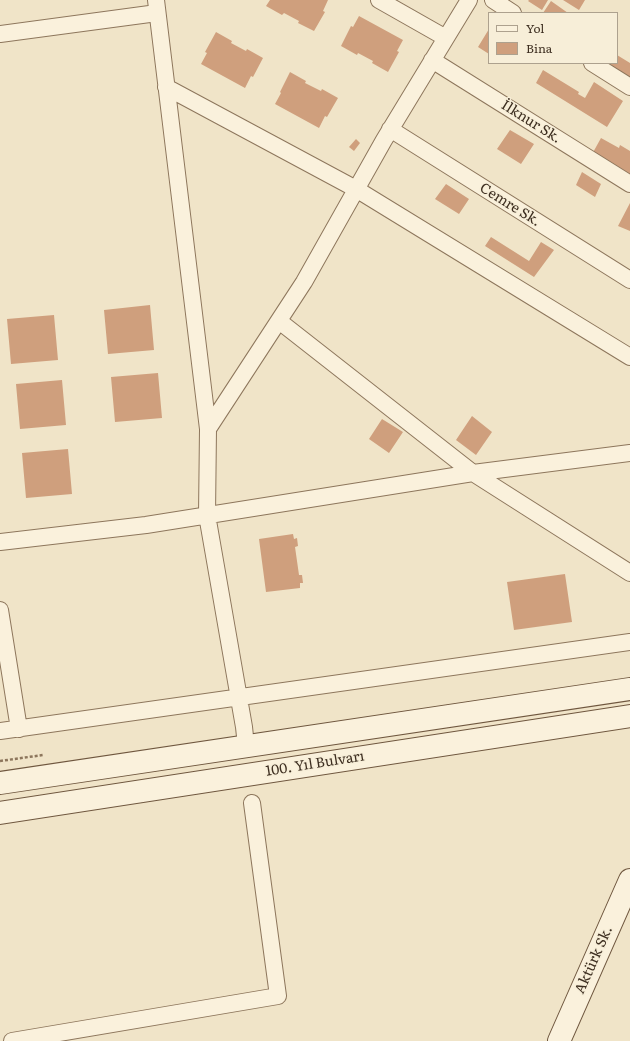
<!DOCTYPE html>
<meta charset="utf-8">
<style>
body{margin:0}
#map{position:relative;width:630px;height:1041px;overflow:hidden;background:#f0e4c8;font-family:Literata,serif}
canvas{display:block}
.legend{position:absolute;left:488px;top:12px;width:130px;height:52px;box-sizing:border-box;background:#f7eed8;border:1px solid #ada18e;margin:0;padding:5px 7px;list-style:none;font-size:12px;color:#3d2e20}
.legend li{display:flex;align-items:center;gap:8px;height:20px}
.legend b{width:20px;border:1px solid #ada18e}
</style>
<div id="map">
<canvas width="630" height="1041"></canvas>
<ul class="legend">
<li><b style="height:5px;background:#faf1dc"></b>Yol</li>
<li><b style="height:11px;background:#cf9f7d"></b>Bina</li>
</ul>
</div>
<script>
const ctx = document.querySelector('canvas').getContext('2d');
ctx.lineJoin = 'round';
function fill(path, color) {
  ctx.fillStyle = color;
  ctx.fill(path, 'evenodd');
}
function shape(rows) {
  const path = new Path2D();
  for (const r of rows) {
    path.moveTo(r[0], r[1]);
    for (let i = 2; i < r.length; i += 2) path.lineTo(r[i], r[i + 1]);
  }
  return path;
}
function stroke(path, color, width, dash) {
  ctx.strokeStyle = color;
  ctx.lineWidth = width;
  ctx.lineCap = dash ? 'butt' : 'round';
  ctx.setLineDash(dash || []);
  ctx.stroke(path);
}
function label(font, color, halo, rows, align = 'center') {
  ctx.font = font + ' Literata,serif';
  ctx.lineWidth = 3;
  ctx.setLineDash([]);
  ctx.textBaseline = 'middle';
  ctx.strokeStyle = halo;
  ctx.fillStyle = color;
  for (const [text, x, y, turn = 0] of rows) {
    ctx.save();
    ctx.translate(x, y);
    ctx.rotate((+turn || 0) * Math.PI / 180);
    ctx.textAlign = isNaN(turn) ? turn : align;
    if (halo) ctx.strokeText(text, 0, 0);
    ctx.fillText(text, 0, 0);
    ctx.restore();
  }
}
const building = shape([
 [270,0,328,0,323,11,325,12,314,31,298,23,299,21,284,13,282,15,266,6],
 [529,0,548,0,542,10,528,1],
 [563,0,585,0,579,10],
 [551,1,568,13,543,13],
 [359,16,403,40,397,51,399,52,388,72,372,63,373,61,358,53,357,55,341,46,351,26,353,27],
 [489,29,489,54,478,47],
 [216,32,232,41,231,43,246,51,247,49,263,58,253,77,251,76,245,88,201,64,207,53,205,52],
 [617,55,630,63,630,81,608,69,612,63,617,63],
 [543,70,579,92,578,94,585,98,594,82,623,101,607,127,536,83],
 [290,72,306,81,305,83,321,91,322,89,338,98,327,117,325,116,319,128,275,104,281,93,280,92],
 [510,130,534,144,521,164,497,149],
 [601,138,619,148,620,145,630,151,630,178,591,156],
 [356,139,360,143,354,151,349,147],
 [582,172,601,184,595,197,576,185],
 [446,184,469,199,459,214,435,199],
 [630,203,630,231,618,226],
 [491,237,529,261,541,242,554,250,534,277,485,246],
 [150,305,154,350,108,354,104,310],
 [54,315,58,360,11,364,7,319],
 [158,373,162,418,115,422,111,377],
 [62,380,66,425,20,429,16,384],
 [472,416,492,432,476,455,456,440],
 [382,419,403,432,389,453,369,439],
 [68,449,72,494,26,498,22,453],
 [293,534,294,539,297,538,298,546,295,547,299,575,302,575,303,583,300,583,300,588,266,592,259,539],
 [565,574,572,622,514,630,507,582]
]);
const path = shape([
 [0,761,43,755]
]);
const street = shape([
 [156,0,208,429,207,515,244,727,246,746],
 [379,0,446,38],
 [493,0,513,13],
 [0,34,157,13],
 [432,60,630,184],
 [592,63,630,87],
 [166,87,356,189,630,357],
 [390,129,630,280],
 [279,321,473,473,630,573],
 [208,429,304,282,384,140,469,0],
 [0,542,146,525,473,473,630,453],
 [0,610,19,729],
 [0,731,630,642],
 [12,1041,278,996,252,803]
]);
const secondary = shape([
 [0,783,630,689],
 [0,813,630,716],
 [559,1041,630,880]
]);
const streetNames = [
 ["İlknur Sk.",531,122,32],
 ["Cemre Sk.",510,205,32],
 ["100. Yıl Bulvarı",315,764,-9],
 ["Aktürk Sk.",594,960,-66]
];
fill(building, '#cf9f7d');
stroke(street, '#8d765c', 18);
stroke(secondary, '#6f573f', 24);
stroke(path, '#8d765c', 2.5, [3, 2]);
stroke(street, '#faf1dc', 16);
stroke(secondary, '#faf1dc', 22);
label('14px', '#3d2e20', '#f7eed8', streetNames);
</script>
